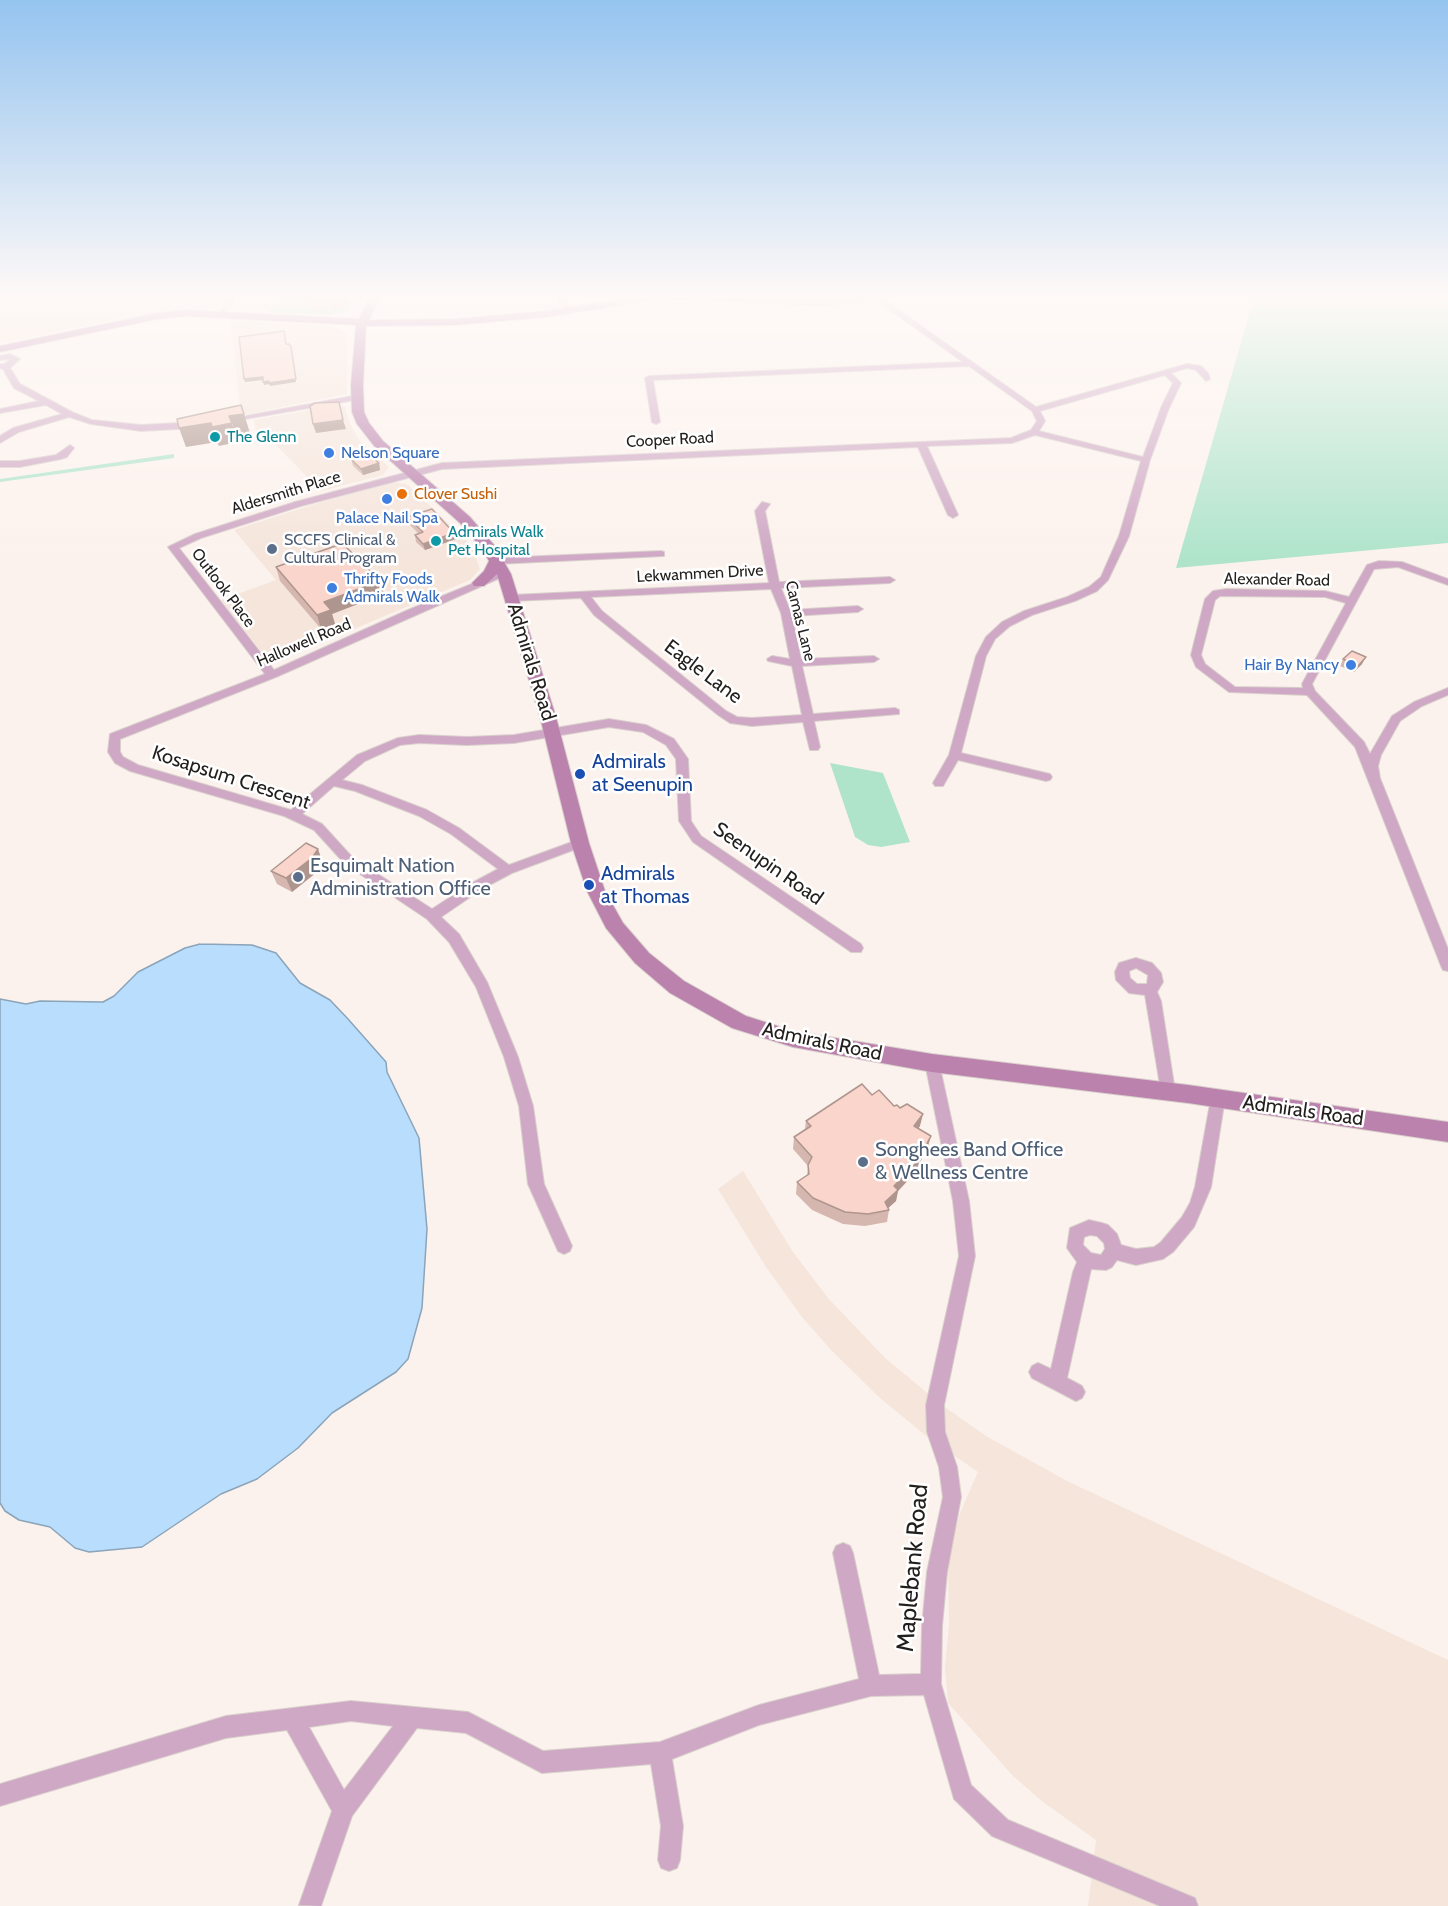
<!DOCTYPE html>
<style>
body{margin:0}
canvas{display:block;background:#fcf2ed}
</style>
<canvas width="1448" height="1906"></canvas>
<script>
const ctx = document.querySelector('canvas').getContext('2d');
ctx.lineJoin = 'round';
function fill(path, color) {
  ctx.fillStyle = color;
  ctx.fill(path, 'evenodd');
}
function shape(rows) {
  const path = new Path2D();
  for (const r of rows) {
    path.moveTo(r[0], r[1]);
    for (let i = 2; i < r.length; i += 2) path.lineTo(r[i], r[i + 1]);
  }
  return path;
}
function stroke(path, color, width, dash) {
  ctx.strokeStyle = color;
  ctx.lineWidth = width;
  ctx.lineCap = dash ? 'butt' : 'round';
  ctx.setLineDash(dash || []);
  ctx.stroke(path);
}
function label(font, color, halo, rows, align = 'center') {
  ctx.font = font + ' Cabin,sans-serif';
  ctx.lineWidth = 5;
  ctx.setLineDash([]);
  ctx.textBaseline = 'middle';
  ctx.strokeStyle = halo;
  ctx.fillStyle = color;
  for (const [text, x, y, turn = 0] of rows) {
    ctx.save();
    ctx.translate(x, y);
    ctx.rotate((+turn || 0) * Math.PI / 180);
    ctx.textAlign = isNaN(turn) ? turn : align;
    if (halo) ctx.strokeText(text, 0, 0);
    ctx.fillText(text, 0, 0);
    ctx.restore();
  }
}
const built = shape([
 [20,294,217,294,222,301,213,310,145,314,0,343,0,301],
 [230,320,328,326,343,330,347,334,347,394,241,415],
 [337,405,345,406,350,424,359,440,389,467,383,475,321,491,271,440,258,442,254,420],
 [394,482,407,484,472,546,480,569,470,580,271,664,221,600,276,580,234,530,315,504],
 [743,1171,793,1252,828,1298,885,1358,942,1405,986,1436,1067,1481,1448,1660,1448,1906,1088,1906,1096,1840,1043,1802,1013,1776,948,1703,945,1667,949,1625,948,1558,960,1513,978,1472,925,1435,880,1398,831,1350,802,1317,766,1267,718,1189]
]);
const green = shape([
 [286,294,366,294,349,310,343,313,323,315,268,312],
 [1255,294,1448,294,1448,543,1176,568],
 [174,454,174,458,0,482,0,479],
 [830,763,883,773,910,842,881,847,868,845,855,837]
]);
const water = shape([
 [200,944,252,945,276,953,300,983,330,1000,348,1019,386,1062,387,1072,419,1138,427,1229,422,1308,408,1359,396,1372,332,1413,298,1448,257,1479,221,1494,142,1547,89,1552,75,1548,50,1527,19,1520,5,1511,0,1503,0,999,26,1004,40,1001,103,1002,114,996,138,972,185,948,200,944]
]);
const street = shape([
 [222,294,232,294,233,303,222,316,218,314,225,303,225,297,222,294],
 [560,294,567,294,566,300,572,313,566,313,558,300,560,294],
 [876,294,1036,407,1187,364,1201,366,1208,373,1210,379,1206,381,1196,370,1187,368,1171,373,1181,383,1169,408,1150,460,1129,536,1108,580,1097,591,1075,601,1032,615,1010,626,995,639,986,656,961,753,1050,774,1052,777,1050,780,1046,781,958,760,943,786,935,786,933,783,949,755,976,656,986,637,1002,622,1024,611,1067,597,1089,587,1101,577,1119,536,1141,461,1035,435,1012,443,927,446,958,515,953,518,948,515,918,447,442,469,301,506,201,538,179,548,274,670,408,610,501,572,509,574,276,677,120,739,120,752,123,757,138,765,291,810,357,755,398,738,419,735,467,737,514,735,609,719,646,725,674,739,688,759,691,821,701,836,861,944,863,948,861,952,851,952,693,842,679,821,676,759,666,745,643,732,609,727,514,743,467,745,419,743,400,745,365,761,342,780,362,785,427,810,459,828,509,865,580,839,586,843,584,846,512,873,482,889,441,917,459,934,487,982,518,1057,533,1106,544,1184,572,1246,570,1251,564,1254,558,1251,528,1184,519,1106,504,1057,476,987,449,942,427,919,345,864,314,830,284,816,130,771,115,763,108,752,110,734,265,674,168,547,195,534,295,502,442,463,1011,438,1031,430,1037,421,1032,411,969,366,653,380,660,422,656,424,652,422,645,378,649,376,963,362,873,298,872,296,876,294],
 [1165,375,1173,383,1161,408,1143,457,1039,431,1045,421,1040,411,1165,375],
 [334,786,355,791,419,816,451,834,498,869,472,883,432,909,353,858,322,824,302,814,334,786],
 [10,354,20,359,10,368,20,384,72,412,92,420,141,425,197,422,201,425,197,428,141,431,91,424,69,417,19,432,0,443,0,436,13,428,62,414,46,405,0,413,0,409,39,401,14,388,3,369,0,368,0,364,4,364,11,359,0,360,0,356,10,354],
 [358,395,361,395,361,399,228,422,224,420,358,395],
 [70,445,74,448,67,457,61,459,20,467,0,467,0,461,20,461,56,455,70,445],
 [762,502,770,504,765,511,779,582,890,577,895,580,890,583,781,588,790,610,858,606,863,609,858,612,792,616,801,659,874,656,879,659,874,662,802,666,813,714,895,708,899,710,899,714,814,721,820,747,818,750,810,750,803,722,752,726,730,723,718,715,594,615,581,598,512,601,507,598,512,595,769,583,755,511,762,502],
 [771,589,781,613,790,659,772,656,767,659,768,661,792,666,802,715,752,718,737,717,726,711,602,611,591,597,771,589],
 [661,551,664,552,664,556,496,564,491,561,496,558,661,551],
 [1379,561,1402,562,1448,579,1448,585,1398,567,1374,569,1312,684,1315,691,1364,742,1370,754,1392,716,1414,702,1448,688,1448,695,1422,706,1400,721,1381,755,1378,766,1380,778,1448,949,1448,971,1443,970,1441,966,1355,747,1307,695,1229,692,1196,667,1191,655,1205,599,1213,591,1226,589,1325,591,1349,597,1367,565,1379,561],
 [1220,596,1325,597,1346,603,1302,684,1303,688,1235,687,1205,664,1201,655,1215,600,1220,596],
 [1136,958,1152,963,1161,973,1163,982,1157,992,1161,1001,1175,1091,1173,1095,1168,1097,1163,1095,1161,1091,1145,995,1129,993,1116,980,1115,972,1119,963,1136,958],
 [1136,968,1148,975,1147,984,1137,984,1130,978,1129,971,1136,968],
 [932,1057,937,1059,939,1063,969,1201,975,1256,944,1405,945,1432,957,1467,961,1497,947,1572,942,1626,941,1684,971,1785,1008,1820,1195,1898,1198,1906,1160,1906,992,1836,954,1799,924,1695,871,1696,759,1725,672,1759,683,1826,680,1860,677,1868,669,1871,661,1868,658,1860,661,1826,651,1764,542,1773,466,1733,417,1728,352,1816,321,1906,299,1905,332,1811,287,1730,226,1738,0,1806,0,1784,226,1716,351,1701,468,1712,543,1751,660,1742,759,1705,859,1679,833,1553,836,1546,843,1543,850,1546,853,1553,879,1675,921,1674,922,1626,927,1572,943,1497,939,1467,927,1432,926,1405,959,1256,953,1201,925,1063,927,1059,932,1057],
 [351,1721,393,1726,344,1790,309,1727,351,1721],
 [1218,1092,1223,1094,1225,1098,1211,1187,1194,1227,1173,1252,1163,1259,1136,1265,1117,1260,1112,1267,1106,1270,1091,1269,1067,1378,1082,1386,1085,1392,1082,1398,1076,1401,1032,1378,1029,1372,1032,1366,1038,1363,1051,1369,1073,1272,1077,1262,1067,1248,1070,1228,1089,1220,1102,1223,1108,1225,1117,1234,1121,1245,1136,1249,1154,1247,1161,1242,1182,1217,1190,1203,1195,1187,1211,1098,1213,1094,1218,1092],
 [1090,1235,1097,1236,1104,1243,1105,1249,1101,1255,1091,1253,1083,1245,1084,1237,1090,1235]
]);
const secondary = shape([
 [371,294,381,294,369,320,373,320,456,319,546,311,655,294,818,300,872,294,890,294,856,303,818,306,665,298,546,317,456,325,366,326,363,385,364,412,369,423,383,441,470,517,494,545,511,574,556,717,589,843,605,891,623,923,649,953,684,981,746,1016,793,1031,932,1054,1188,1085,1448,1122,1448,1142,1188,1103,932,1072,793,1047,732,1028,670,993,635,963,606,928,587,891,571,843,540,717,497,574,484,586,474,586,472,583,484,571,489,561,483,550,460,523,375,447,357,424,352,412,351,385,356,325,185,316,157,319,0,352,0,346,157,313,185,310,359,319,371,294]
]);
const wall = shape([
 [306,297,350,303,333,309,317,310,309,306],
 [351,459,379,463,380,470,363,475,353,466],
 [407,517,456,539,425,550,416,542,415,535,419,534,409,524],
 [276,567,380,581,384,594,332,614,335,624,321,629,280,581],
 [1343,659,1362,664,1354,672,1340,666],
 [323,863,317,872,292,892,277,884,271,871],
 [872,1095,894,1106,920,1126,918,1129,931,1136,927,1149,913,1175,898,1191,896,1201,888,1208,889,1210,887,1222,865,1226,843,1224,812,1210,796,1194,797,1182,807,1176,808,1166,793,1149,794,1137,805,1129,806,1121]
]);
const shadedWall = shape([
 [348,294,350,303,333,309,331,301],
 [292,350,296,382,270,386,269,384,264,385,263,382],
 [263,377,263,380,245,382,244,379],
 [244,414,250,433,236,435,229,416],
 [343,420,346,429,316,433,313,424],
 [211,423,232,423,238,442,219,446,217,442,186,447,179,428],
 [379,463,380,470,363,475,361,469],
 [454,533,456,539,425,550,423,544],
 [380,581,384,594,332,614,335,624,321,629,317,615,324,602],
 [1366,657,1362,664,1354,672,1358,666],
 [318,849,323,863,317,872,292,892,286,878],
 [923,1114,920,1126,911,1138,914,1126],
 [931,1136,927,1149,913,1175,898,1191,896,1201,885,1211,885,1202,894,1186]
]);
const building = shape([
 [307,294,348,294,331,301,315,301,306,297,307,294],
 [284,331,286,344,289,344,291,347,296,379,269,383,269,381,263,382,263,377,244,379,239,337,284,331],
 [339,402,343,420,313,424,310,406,315,403,339,402],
 [241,405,244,414,229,416,232,423,212,427,211,423,179,428,177,419,241,405],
 [367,453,379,463,361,469,351,459,367,453],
 [432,509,454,533,423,544,415,535,423,532,407,517,432,509],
 [335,546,345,546,380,581,324,602,331,610,317,615,276,567,335,546],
 [1352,651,1366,657,1358,666,1343,659,1352,651],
 [306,843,318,849,312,858,286,878,271,871,306,843],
 [862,1084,872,1095,879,1090,894,1106,897,1105,900,1108,907,1104,923,1114,914,1126,931,1136,916,1163,894,1186,898,1190,885,1202,889,1210,868,1214,845,1212,813,1198,797,1182,809,1174,808,1165,812,1157,794,1137,811,1126,806,1121,862,1084]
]);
const markers = [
 [215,437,6,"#0f9aa8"],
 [329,453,6,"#3f7fe0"],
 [402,494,6,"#e8710a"],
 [387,499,6,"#3f7fe0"],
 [436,541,6,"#0f9aa8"],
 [272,549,6,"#5c6f8a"],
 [332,588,6,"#3f7fe0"],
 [1351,665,6,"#3f7fe0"],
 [580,774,6,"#1a4fb4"],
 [298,877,6,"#5c6f8a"],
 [589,885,6,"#1a4fb4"],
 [863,1162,6,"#5c6f8a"]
];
const farCulturenames = [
 ["The Glenn",227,437],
 ["Admirals Walk",448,532],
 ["Pet Hospital",448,550]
];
const farStreetnames = [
 ["Cooper Road",670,440,-3],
 ["Aldersmith Place",286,493,-17],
 ["Lekwammen Drive",700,574,-3],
 ["Alexander Road",1277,580,1],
 ["Outlook Place",223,588,53],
 ["Camas Lane",800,621,76],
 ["Hallowell Road",304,643,-23]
];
const farShopnames = [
 ["Nelson Square",341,453],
 ["Palace Nail Spa",387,518,"center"],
 ["Thrifty Foods",344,579],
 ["Admirals Walk",344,597],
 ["Hair By Nancy",1339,665,"right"]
];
const farFoodnames = [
 ["Clover Sushi",414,494]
];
const farServicenames = [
 ["SCCFS Clinical &",284,540],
 ["Cultural Program",284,558]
];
const streetNames = [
 ["Admirals Road",531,662,73],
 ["Eagle Lane",703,672,37],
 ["Kosapsum Crescent",231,778,18],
 ["Seenupin Road",768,864,35],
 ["Admirals Road",822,1042,12],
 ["Admirals Road",1303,1111,8]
];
const transitNames = [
 ["Admirals",592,762],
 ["at Seenupin",592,785],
 ["Admirals",601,874],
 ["at Thomas",601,897]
];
const serviceNames = [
 ["Esquimalt Nation",310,866],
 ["Administration Office",310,889],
 ["Songhees Band Office",875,1150],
 ["& Wellness Centre",875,1173]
];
const nearStreetnames = [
 ["Maplebank Road",913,1568,-85]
];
fill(built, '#f5e5db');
fill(green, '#afe4cb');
fill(water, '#b9ddfc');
stroke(water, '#8ba4b9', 1.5);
stroke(street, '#d9d0cc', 2);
stroke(secondary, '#d9d0cc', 2);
fill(street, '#cfa8c5');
fill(secondary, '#ba82ad');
fill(wall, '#d6b7af');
fill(shadedWall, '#ae958e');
fill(building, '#f9d5cb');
stroke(building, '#ae958e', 1.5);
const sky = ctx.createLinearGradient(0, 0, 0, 560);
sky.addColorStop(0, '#95c4f0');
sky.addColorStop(0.53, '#fef9f7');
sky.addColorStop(1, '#fef9f700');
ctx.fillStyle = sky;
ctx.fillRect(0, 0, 1448, 560);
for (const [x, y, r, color] of markers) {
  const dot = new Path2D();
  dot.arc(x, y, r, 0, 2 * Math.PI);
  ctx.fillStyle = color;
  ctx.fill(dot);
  stroke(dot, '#fff', 2);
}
label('16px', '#0d838f', '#fff', farCulturenames, 'left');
label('16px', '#211e1c', '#fff', farStreetnames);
label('16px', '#366cbe', '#fff', farShopnames, 'left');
label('16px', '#c56008', '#fff', farFoodnames, 'left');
label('16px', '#4e5e75', '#fff', farServicenames, 'left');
label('20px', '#211e1c', '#fff', streetNames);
label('20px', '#164399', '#fff', transitNames, 'left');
label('20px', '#4e5e75', '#fff', serviceNames, 'left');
label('24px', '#211e1c', '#fff', nearStreetnames);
</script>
